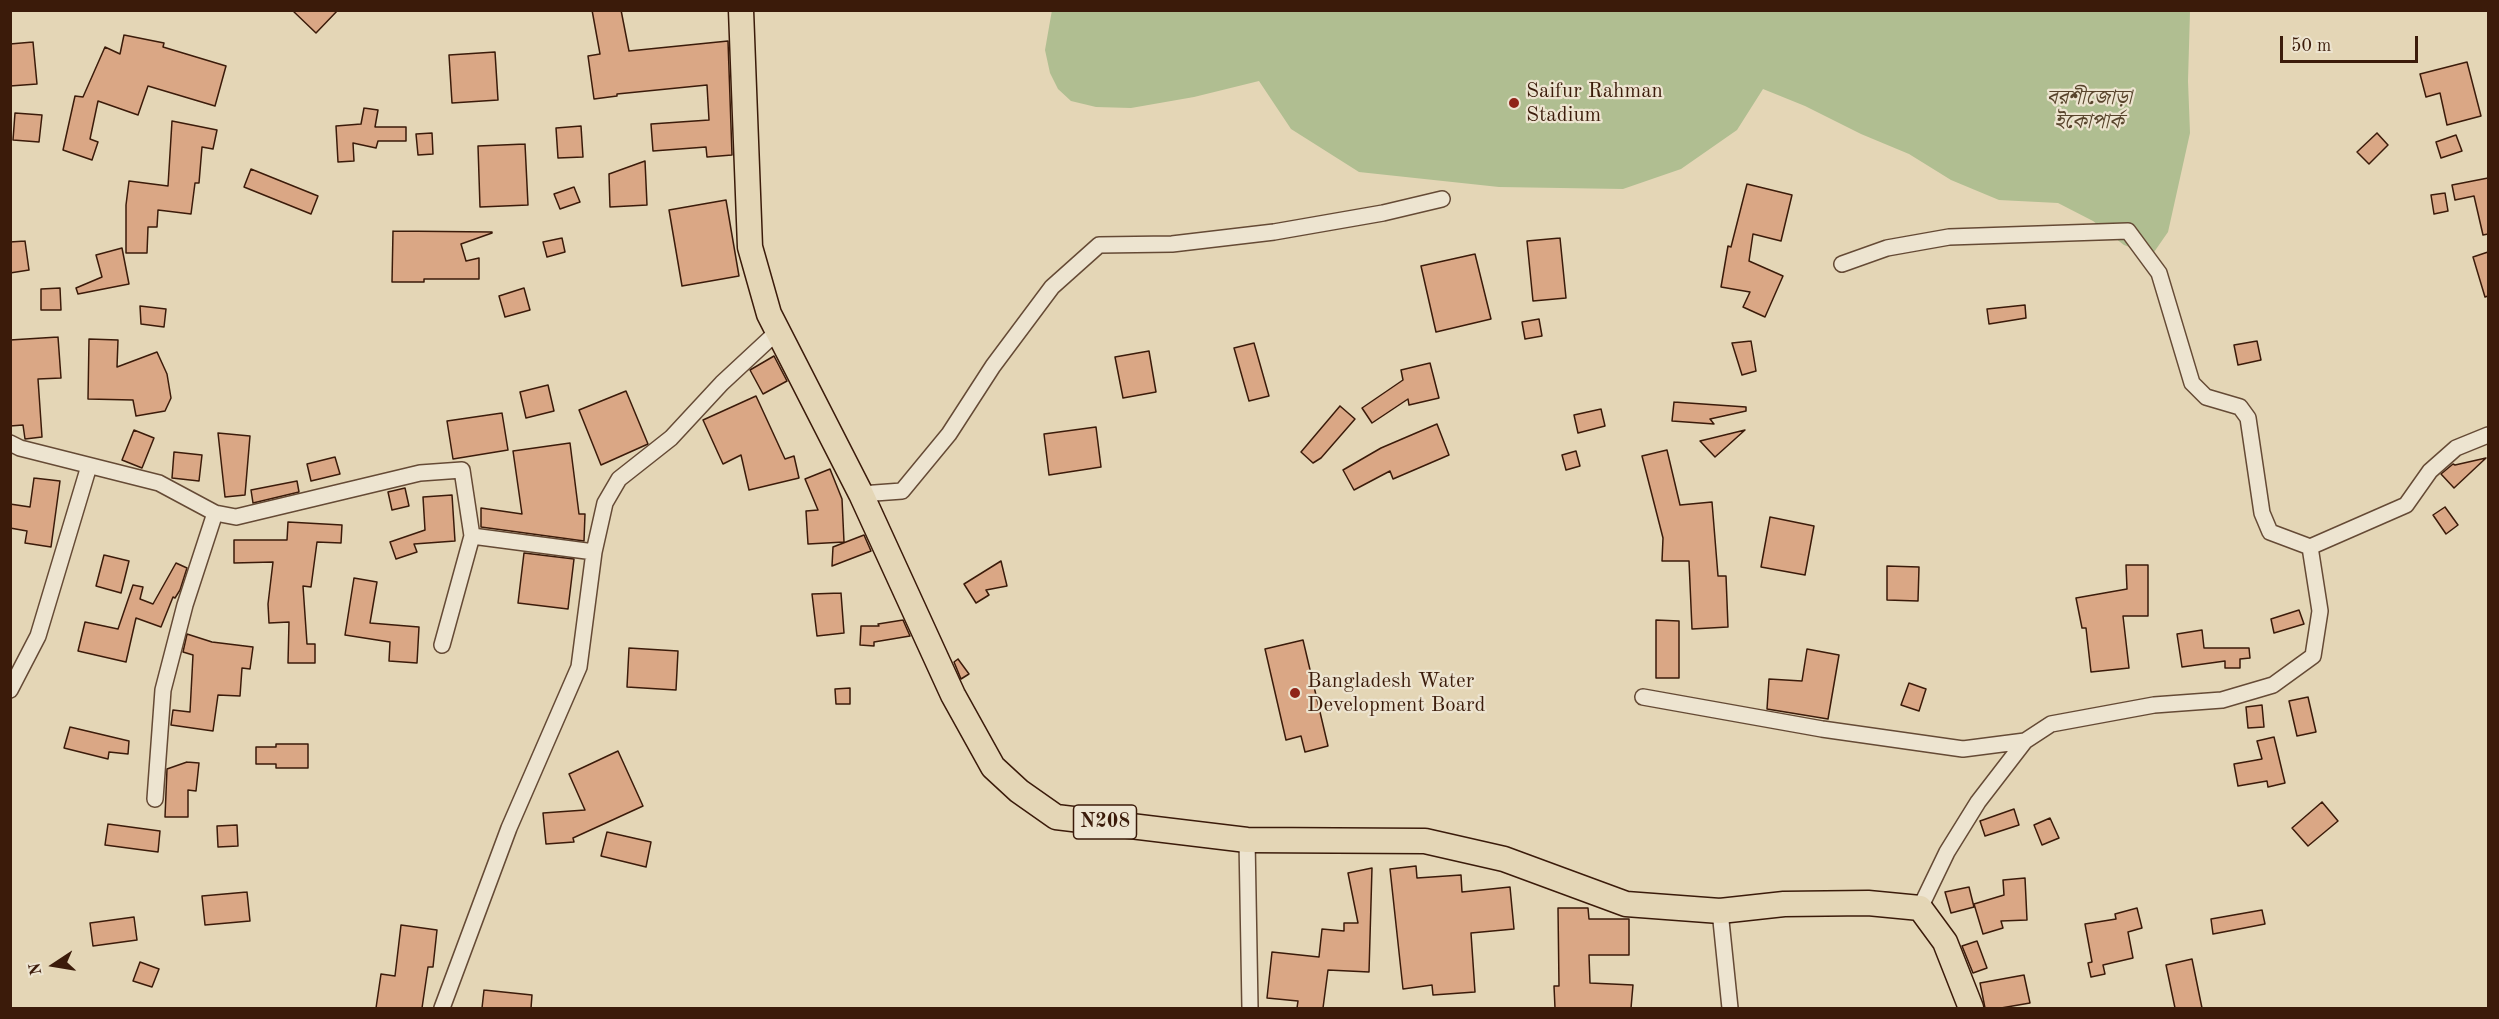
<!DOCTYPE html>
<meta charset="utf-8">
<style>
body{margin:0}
#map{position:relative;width:2499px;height:1019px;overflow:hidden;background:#e4d6b6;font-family:"Old Standard TT",serif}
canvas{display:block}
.frame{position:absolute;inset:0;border:12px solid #3b1b0a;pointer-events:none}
.north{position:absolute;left:24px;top:935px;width:60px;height:60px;-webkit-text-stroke:4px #ede4d0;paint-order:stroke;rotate:258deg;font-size:16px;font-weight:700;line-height:24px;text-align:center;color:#3b1b0a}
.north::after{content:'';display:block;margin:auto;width:21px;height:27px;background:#3b1b0a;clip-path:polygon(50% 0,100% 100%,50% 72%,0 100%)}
.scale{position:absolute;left:2280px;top:36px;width:138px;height:27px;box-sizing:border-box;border:3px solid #3b1b0a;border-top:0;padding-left:8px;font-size:18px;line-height:21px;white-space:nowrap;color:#3b1b0a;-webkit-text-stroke:4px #ede4d0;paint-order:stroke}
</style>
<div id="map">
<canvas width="2499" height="1019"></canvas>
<div class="frame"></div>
<div class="north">N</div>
<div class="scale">50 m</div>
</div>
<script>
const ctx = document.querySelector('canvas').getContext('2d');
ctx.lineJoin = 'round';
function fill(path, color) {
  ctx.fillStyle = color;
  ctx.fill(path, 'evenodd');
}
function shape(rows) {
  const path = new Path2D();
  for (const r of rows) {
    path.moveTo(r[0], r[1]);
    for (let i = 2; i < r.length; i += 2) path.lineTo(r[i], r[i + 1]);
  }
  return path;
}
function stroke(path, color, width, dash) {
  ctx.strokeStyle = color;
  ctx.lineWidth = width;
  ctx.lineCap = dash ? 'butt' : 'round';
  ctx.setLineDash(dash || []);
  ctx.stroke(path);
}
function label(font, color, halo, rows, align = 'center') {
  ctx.font = font + ' "Old Standard TT","Noto Serif Bengali",serif';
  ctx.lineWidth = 4.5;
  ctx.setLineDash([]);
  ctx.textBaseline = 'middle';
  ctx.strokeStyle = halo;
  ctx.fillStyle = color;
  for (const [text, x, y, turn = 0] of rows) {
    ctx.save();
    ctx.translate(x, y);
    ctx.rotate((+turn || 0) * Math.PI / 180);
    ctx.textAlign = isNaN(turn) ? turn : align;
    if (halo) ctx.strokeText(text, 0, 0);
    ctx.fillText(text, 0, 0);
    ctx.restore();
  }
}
const green = shape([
 [1052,10,2190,11,2188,81,2190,133,2168,232,2152,255,2124,245,2093,221,2058,203,1999,200,1951,180,1909,154,1861,134,1805,106,1763,89,1737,130,1681,169,1623,189,1499,187,1359,172,1291,129,1259,81,1194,97,1131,108,1096,107,1071,101,1058,89,1050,73,1045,50]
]);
const building = shape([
 [292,10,338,10,316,33,292,10],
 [592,10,621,10,629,51,728,41,732,155,707,157,706,147,653,151,651,124,709,120,707,85,617,94,617,96,594,99,588,56,600,54,592,10],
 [124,35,164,43,163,47,226,66,215,106,148,86,138,115,98,101,90,139,98,142,92,160,63,150,75,96,83,97,105,47,120,54,124,35],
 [33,42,37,84,10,86,10,44,33,42],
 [495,52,498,100,452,103,449,55,495,52],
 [2467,62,2481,116,2447,125,2440,93,2426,97,2420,74,2467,62],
 [364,108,378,110,375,127,406,127,406,141,378,141,376,148,353,143,354,161,338,162,336,126,361,124,364,108],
 [15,113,42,115,39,142,13,140,15,113],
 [172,121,217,130,213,149,202,147,199,183,195,183,191,214,158,210,157,227,148,227,147,253,126,253,126,205,129,181,168,186,172,121],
 [581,126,583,157,558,158,556,128,581,126],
 [432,133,433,154,418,155,416,134,432,133],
 [2377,133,2388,145,2369,164,2357,152,2377,133],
 [2456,135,2462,151,2441,158,2436,142,2456,135],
 [525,144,528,205,480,207,478,146,525,144],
 [645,161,647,205,610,207,609,174,645,161],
 [251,169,318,196,311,214,244,187,251,169],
 [2488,178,2488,234,2483,235,2474,196,2455,200,2452,185,2488,178],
 [1747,184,1792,195,1781,241,1753,234,1749,261,1783,276,1765,317,1743,307,1750,292,1721,287,1728,246,1731,247,1747,184],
 [574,187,580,202,560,209,554,194,574,187],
 [2445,193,2448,211,2434,214,2431,195,2445,193],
 [726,200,739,276,682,286,669,210,726,200],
 [393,231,492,232,492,233,461,244,466,261,479,258,479,279,424,279,424,282,392,282,393,231],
 [562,238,565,252,547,257,543,242,562,238],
 [1560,238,1566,298,1533,301,1527,241,1560,238],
 [25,241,29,270,10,273,10,242,25,241],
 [122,248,129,284,78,294,76,288,102,277,96,255,122,248],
 [2488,252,2488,296,2485,297,2473,257,2488,252],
 [1475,254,1491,319,1436,332,1421,266,1475,254],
 [60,288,61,310,41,310,41,289,60,288],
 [524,288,530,310,505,317,499,296,524,288],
 [2025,305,2026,318,1989,324,1987,309,2025,305],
 [140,306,166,309,164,327,141,324,140,306],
 [1539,319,1542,336,1525,339,1522,322,1539,319],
 [58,337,61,378,38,379,42,437,25,439,23,425,10,426,10,340,58,337],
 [89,339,118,340,117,367,157,352,167,374,171,398,165,411,136,416,133,400,88,399,89,339],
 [1751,341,1756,371,1742,375,1732,343,1751,341],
 [2257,341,2261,360,2238,365,2234,345,2257,341],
 [1254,343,1269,396,1249,401,1234,348,1254,343],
 [1149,351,1156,392,1123,398,1115,357,1149,351],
 [774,356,787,381,763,394,750,370,774,356],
 [1430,363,1439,398,1409,405,1408,399,1372,423,1362,408,1403,380,1401,370,1430,363],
 [548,385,554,411,526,418,520,392,548,385],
 [626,391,648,444,601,465,579,410,626,391],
 [756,396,785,459,794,456,799,478,749,490,741,455,723,464,703,420,756,396],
 [1674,402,1746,407,1746,411,1710,419,1714,424,1672,421,1674,402],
 [1340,406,1355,419,1321,458,1313,463,1301,452,1340,406],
 [1601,409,1605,426,1578,433,1574,415,1601,409],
 [502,413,508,450,453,459,447,421,502,413],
 [1437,424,1449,455,1393,479,1390,471,1354,490,1343,470,1381,448,1437,424],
 [1096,427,1101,467,1049,475,1044,434,1096,427],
 [134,430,154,438,142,468,122,460,134,430],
 [1745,430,1715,457,1700,441,1745,430],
 [218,433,250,436,245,495,225,497,218,433],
 [570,443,579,514,585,514,584,541,481,527,481,508,522,514,513,451,570,443],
 [1667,450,1680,505,1712,502,1718,576,1726,576,1728,627,1692,629,1689,561,1662,561,1663,538,1642,456,1667,450],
 [1576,451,1580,466,1566,470,1562,455,1576,451],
 [174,452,202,455,199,481,172,478,174,452],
 [335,457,340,474,311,481,307,464,335,457],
 [2486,458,2454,488,2441,474,2453,464,2455,465,2486,458],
 [830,469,842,499,844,542,808,544,806,511,818,510,805,479,830,469],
 [34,478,60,481,51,547,25,543,27,531,10,528,10,504,30,507,34,478],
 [297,481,299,492,253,503,251,490,297,481],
 [405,488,409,506,392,510,388,492,405,488],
 [452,495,455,541,414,544,417,552,396,559,390,542,425,530,423,497,452,495],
 [2445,507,2458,525,2446,534,2433,515,2445,507],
 [1770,517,1814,526,1805,575,1761,567,1770,517],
 [288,522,342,525,341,543,317,542,311,587,303,586,307,644,315,644,315,663,288,663,289,622,269,623,268,604,273,562,234,563,234,540,287,540,288,522],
 [864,535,871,551,832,566,833,547,864,535],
 [524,553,574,559,568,609,518,603,524,553],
 [104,555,129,561,121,593,96,586,104,555],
 [1001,561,1007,586,986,590,989,595,976,603,964,584,1001,561],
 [176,563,187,568,180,590,175,598,173,597,161,627,136,618,126,662,78,651,85,622,118,629,133,585,143,587,140,599,153,604,176,563],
 [2126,565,2148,565,2148,616,2123,616,2129,668,2091,672,2086,628,2082,628,2076,598,2127,589,2126,565],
 [1887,566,1919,567,1918,601,1887,600,1887,566],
 [354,578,377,582,370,623,419,627,417,663,389,661,390,642,345,635,354,578],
 [841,593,844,633,817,636,812,594,841,593],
 [2299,610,2304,624,2274,633,2271,619,2299,610],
 [903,620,910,636,874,642,874,646,860,645,861,626,879,626,878,624,903,620],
 [1656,620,1679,621,1679,678,1656,678,1656,620],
 [2202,630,2204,648,2249,648,2250,658,2240,659,2240,668,2225,668,2225,661,2182,667,2177,634,2202,630],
 [187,634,212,642,253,647,250,669,242,668,240,696,218,695,213,731,171,725,173,710,190,712,193,655,183,652,187,634],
 [1303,640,1328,746,1305,752,1301,736,1286,740,1265,649,1303,640],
 [629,648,678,651,676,690,627,687,629,648],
 [1807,649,1839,655,1828,719,1767,709,1769,679,1802,681,1807,649],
 [958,659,969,674,961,679,954,662,958,659],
 [1909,683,1926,689,1919,711,1901,705,1909,683],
 [850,688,850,704,836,704,835,689,850,688],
 [2308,697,2316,732,2297,736,2289,701,2308,697],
 [2262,705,2264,727,2248,728,2246,707,2262,705],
 [70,727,129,741,128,754,109,752,108,759,64,748,70,727],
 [2274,737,2285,783,2268,787,2267,781,2238,786,2234,764,2262,759,2257,741,2274,737],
 [276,744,308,744,308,768,276,768,276,764,256,764,256,747,276,747,276,744],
 [618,751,643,806,573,838,574,842,546,844,543,813,585,810,569,774,618,751],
 [187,762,199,763,196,791,188,790,188,817,165,817,167,769,187,762],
 [2322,802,2338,821,2308,846,2292,828,2322,802],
 [2014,809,2019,825,1985,836,1980,821,2014,809],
 [2050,818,2059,838,2042,845,2034,825,2050,818],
 [108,824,160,831,158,852,105,845,108,824],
 [237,825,238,846,218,847,217,826,237,825],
 [607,832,651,842,646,867,601,856,607,832],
 [1416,866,1417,878,1461,875,1462,892,1510,887,1514,929,1471,933,1475,992,1433,995,1432,985,1403,989,1390,869,1416,866],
 [1372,868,1369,972,1328,970,1323,1008,1297,1008,1298,1001,1267,998,1272,952,1319,957,1322,929,1344,931,1344,923,1358,923,1348,873,1372,868],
 [2025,878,2027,920,2001,921,2003,928,1983,934,1974,904,2004,895,2003,880,2025,878],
 [1969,887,1974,907,1951,913,1945,892,1969,887],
 [247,892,250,921,205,925,202,896,247,892],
 [1558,908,1588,908,1589,919,1629,919,1629,955,1589,955,1590,983,1633,985,1631,1008,1555,1008,1554,986,1559,986,1558,908],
 [2137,908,2142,928,2128,932,2133,958,2103,965,2105,974,2091,977,2088,963,2092,962,2085,924,2116,919,2115,914,2137,908],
 [2262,910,2265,924,2213,934,2211,919,2262,910],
 [134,917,137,940,93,946,90,923,134,917],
 [401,925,437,930,433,967,428,967,422,1008,376,1008,381,974,395,976,401,925],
 [1977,941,1987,968,1973,973,1962,946,1977,941],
 [2192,959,2202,1008,2175,1008,2166,965,2192,959],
 [140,962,159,969,152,987,133,981,140,962],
 [2024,975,2030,1003,2001,1008,1985,1008,1980,983,2024,975],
 [484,990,532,995,531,1008,482,1008,484,990]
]);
const minor = shape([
 [1842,264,1887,248,1949,237,2128,231,2159,273,2192,383,2206,397,2240,407,2248,418,2262,513,2270,532,2310,547],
 [10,443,20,448,159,483,215,513,236,517,420,473,462,470,472,536,442,645],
 [861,494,902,491,949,434,993,366,1052,287,1099,245,1172,244,1274,232,1383,213,1442,199],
 [472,536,594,552],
 [10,690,38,636,89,466],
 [1643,697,1822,729,1963,749,2025,741],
 [155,799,163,690,185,605,215,513],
 [1247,840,1250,1008],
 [1920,908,1947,852,1978,802,2025,741,2051,724,2154,705,2222,700,2273,685,2313,656,2320,611,2310,547,2406,505,2430,471,2456,448,2488,435],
 [1720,911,1730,1008],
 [442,1008,509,828,579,667,594,552,605,503,619,479,671,438,722,383,778,331]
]);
const trunk = shape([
 [741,10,750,247,769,314,861,494,953,695,993,767,1019,791,1056,817,1247,840,1425,841,1504,859,1626,904,1720,911,1784,904,1868,903,1920,908,1945,942,1971,1008]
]);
const markers = [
 [1514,103,6,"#8f2418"],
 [1295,693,6,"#8f2418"]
];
const shields = [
 [1105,822,63]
];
const shieldNames = [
 ["N208",1105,822]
];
const poiNames = [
 ["Saifur Rahman",1526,91],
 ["Stadium",1526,115],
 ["Bangladesh Water",1307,681],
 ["Development Board",1307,705]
];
const parkNames = [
 ["বরশীজোড়া",2089,98],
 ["ইকোপার্ক",2089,122]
];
fill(green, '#b0be91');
fill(building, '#daa785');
stroke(building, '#3b1b0a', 1.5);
stroke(minor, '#654a35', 18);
stroke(trunk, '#3b1b0a', 27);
stroke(minor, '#ede4d0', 15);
stroke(trunk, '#e4d6b6', 24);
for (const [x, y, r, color] of markers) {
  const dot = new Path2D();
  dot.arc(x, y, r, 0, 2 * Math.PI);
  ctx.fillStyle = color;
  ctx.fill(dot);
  stroke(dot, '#ede4d0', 2);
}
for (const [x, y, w] of shields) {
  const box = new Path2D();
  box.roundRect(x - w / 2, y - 17, w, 34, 4.5);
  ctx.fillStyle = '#ede4d0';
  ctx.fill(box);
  stroke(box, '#3b1b0a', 1.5);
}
label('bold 20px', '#3b1b0a', null, shieldNames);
label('21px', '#3b1b0a', '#ede4d0', poiNames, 'left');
label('italic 21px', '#58442c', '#ede4d0', parkNames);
</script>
